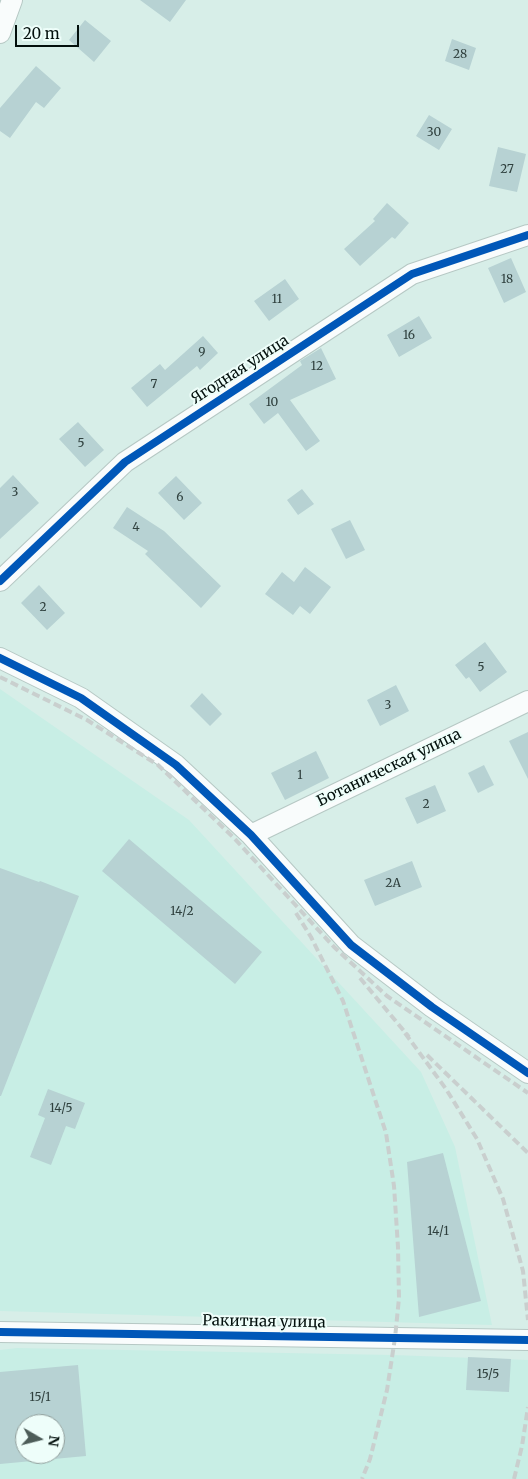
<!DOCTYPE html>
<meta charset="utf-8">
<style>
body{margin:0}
#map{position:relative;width:528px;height:1479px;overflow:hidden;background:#d7eee8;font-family:Merriweather,serif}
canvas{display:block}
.north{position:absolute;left:15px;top:1414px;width:50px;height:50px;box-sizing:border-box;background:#eefefa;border:1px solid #909e9b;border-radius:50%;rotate:98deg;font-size:14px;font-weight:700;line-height:20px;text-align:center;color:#020f0c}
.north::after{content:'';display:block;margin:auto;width:18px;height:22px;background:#4d5d59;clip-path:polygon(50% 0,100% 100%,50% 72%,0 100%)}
.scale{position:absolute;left:15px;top:25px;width:64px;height:22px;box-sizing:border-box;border:2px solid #020f0c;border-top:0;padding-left:6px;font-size:15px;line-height:18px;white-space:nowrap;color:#020f0c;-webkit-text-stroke:4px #eefefa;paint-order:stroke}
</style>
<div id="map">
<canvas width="528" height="1479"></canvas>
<div class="north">N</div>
<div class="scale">20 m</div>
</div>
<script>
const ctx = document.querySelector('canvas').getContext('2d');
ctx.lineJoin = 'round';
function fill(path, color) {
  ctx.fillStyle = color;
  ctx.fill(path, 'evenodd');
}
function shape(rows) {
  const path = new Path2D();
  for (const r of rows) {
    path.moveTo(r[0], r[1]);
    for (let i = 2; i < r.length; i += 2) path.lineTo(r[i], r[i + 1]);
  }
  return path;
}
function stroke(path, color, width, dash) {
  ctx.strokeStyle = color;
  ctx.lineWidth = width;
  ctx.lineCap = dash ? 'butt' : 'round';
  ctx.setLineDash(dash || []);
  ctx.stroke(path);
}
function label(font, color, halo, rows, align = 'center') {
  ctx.font = font + ' Merriweather,serif';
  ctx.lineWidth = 4;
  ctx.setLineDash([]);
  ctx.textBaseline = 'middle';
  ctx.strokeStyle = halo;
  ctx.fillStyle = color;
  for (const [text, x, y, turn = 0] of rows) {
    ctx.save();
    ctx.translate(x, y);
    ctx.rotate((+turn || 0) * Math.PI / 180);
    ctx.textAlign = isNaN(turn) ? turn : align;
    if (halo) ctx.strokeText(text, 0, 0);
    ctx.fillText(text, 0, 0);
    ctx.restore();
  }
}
const built = shape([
 [0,689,189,820,421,1072,455,1147,492,1325,0,1311],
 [17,1348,393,1355,528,1360,528,1479,0,1479,0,1350],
 [25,1424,55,1424,55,1454,25,1454]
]);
const building = shape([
 [140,0,186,0,170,22],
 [85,20,111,41,94,62,69,40],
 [452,39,476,48,469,70,445,61],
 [36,66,61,88,44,108,36,102,10,138,0,131,0,108],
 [429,115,452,129,439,150,416,136],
 [498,147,526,154,517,192,489,186],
 [387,203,409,223,395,239,392,237,360,266,344,249,375,221,373,219],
 [511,258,526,292,504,303,488,268],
 [285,279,299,299,269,321,254,301],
 [419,316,432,338,399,357,387,335],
 [203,336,218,353,200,370,197,366,147,407,131,388,160,364,165,370],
 [321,348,336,379,290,400,320,441,306,451,278,413,264,424,249,404,302,365,300,361],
 [78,422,104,450,85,467,59,439],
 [13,475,39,503,0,539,0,488],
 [176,476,202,503,184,520,158,493],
 [302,489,314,504,298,515,287,500],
 [127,507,164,531,221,586,201,608,145,554,148,551,113,528],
 [350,520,365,550,346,559,331,529],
 [305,567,331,587,310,614,300,606,293,615,265,594,282,572,294,582],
 [39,585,65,613,47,630,21,603],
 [485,642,507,672,480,692,469,677,466,679,455,665],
 [396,685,409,711,380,726,367,700],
 [202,693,222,714,210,726,190,706],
 [528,732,528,779,509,741],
 [316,751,329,778,285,800,271,773],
 [484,765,494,785,478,793,468,773],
 [435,785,446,811,417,824,405,798],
 [129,839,262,952,235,984,102,871],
 [412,861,422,887,375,906,364,880],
 [0,868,39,882,40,881,79,896,1,1096,0,1096],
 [48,1089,85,1103,75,1129,66,1126,51,1165,30,1157,45,1118,38,1115],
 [443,1153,481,1301,419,1317,407,1162],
 [468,1357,511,1359,509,1392,466,1390],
 [78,1365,86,1456,0,1464,0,1372],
 [25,1424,55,1424,55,1454,25,1454]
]);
const street = shape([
 [0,33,12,0],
 [0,581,125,462,412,274,528,235],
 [0,658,81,698,176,765,251,835,351,945,432,1007,528,1073],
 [251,835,528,701],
 [0,1332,528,1340]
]);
const rail = shape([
 [0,677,87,720,158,765,234,838,334,947,387,996,528,1093],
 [296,913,311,937,343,1001,386,1133,394,1186,398,1247,399,1298,395,1338,387,1390,370,1459,362,1479],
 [360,978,409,1037],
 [405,1033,446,1089,477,1139,503,1199,523,1271,528,1320],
 [427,1055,528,1153],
 [514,1479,522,1446,528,1407]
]);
const cycleway = shape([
 [0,581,125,462,412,274,528,235],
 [0,658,81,698,176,765,251,835,351,945,432,1007,528,1073],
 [0,1332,528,1340]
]);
const numberNames = [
 ["28",460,55],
 ["30",434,133],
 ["27",507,170],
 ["18",507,280],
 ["11",277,300],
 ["16",409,336],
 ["9",202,353],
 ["12",317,367],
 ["7",154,385],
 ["10",272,403],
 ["5",81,444],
 ["3",15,493],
 ["6",180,498],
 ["4",136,528],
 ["2",43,608],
 ["5",481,668],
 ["3",388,706],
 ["1",300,776],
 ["2",426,805],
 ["2А",393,884],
 ["14/2",182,912],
 ["14/5",61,1109],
 ["14/1",438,1232],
 ["15/5",488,1375],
 ["15/1",40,1398]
];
const streetNames = [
 ["Ягодная улица",240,370,-33],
 ["Ботаническая улица",389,768,-26],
 ["Ракитная улица",264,1322,1]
];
fill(built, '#c8eee5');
fill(building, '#b7d2d3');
stroke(street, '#b6c8c4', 22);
stroke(street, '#f9fcfc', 20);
stroke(rail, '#c9cfce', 4, [8, 4]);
stroke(cycleway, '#0057b8', 8);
label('12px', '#2f403e', null, numberNames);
label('15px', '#020f0c', '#eefefa', streetNames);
</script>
